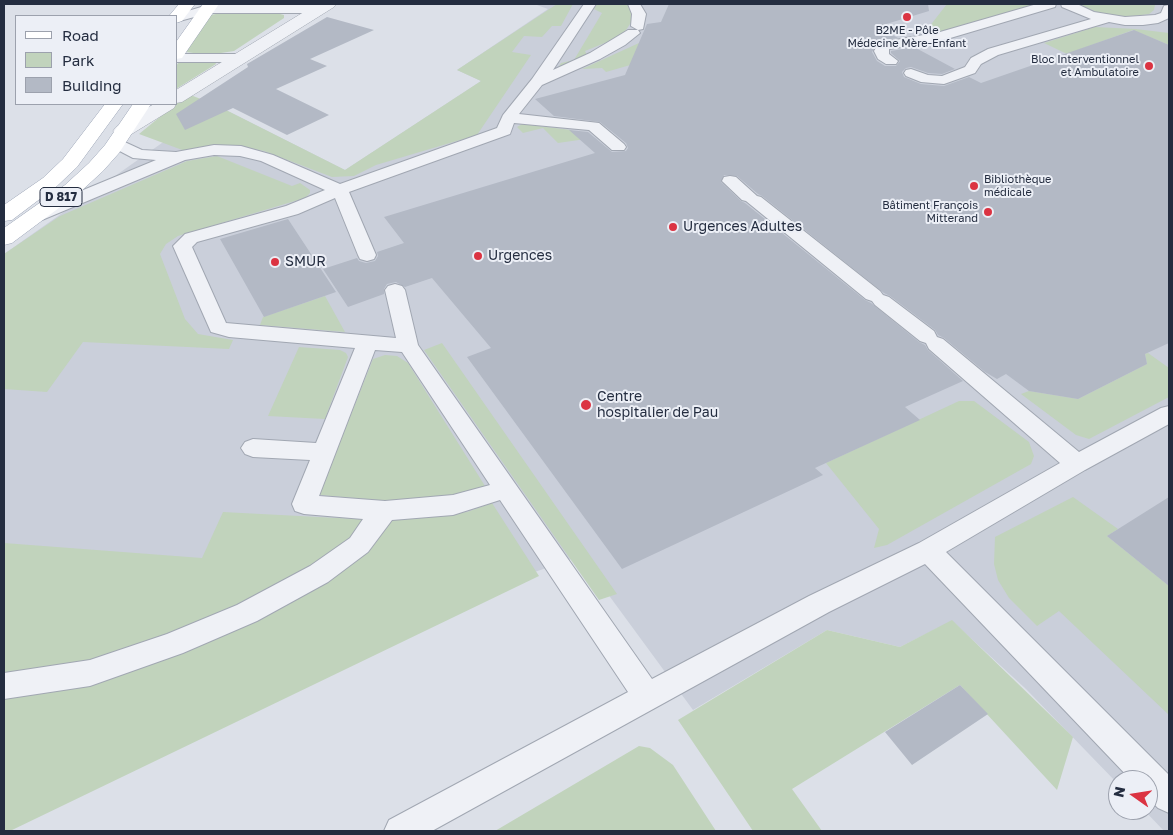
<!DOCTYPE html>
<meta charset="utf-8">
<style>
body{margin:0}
#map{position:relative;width:1173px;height:835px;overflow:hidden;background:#dce0e8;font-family:"Golos Text",sans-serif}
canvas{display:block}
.frame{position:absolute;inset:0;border:5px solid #242d40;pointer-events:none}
.legend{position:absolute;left:15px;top:15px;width:162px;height:90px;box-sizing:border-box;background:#eceff6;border:1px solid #9ca1ad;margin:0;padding:6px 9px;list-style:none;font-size:15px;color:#242d40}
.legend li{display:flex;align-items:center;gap:10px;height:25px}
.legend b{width:25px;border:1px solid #9ca1ad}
.north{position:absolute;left:1108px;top:770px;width:50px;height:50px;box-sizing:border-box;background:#eceff6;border:1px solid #9ca1ad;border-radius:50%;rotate:283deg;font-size:14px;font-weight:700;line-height:20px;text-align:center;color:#242d40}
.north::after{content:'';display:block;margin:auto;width:18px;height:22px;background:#db3342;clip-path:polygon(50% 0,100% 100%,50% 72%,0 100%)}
</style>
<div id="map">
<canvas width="1173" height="835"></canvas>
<div class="frame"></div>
<ul class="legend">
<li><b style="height:6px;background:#fff"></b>Road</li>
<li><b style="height:14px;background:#c1d3bc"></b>Park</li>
<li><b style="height:14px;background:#b3b9c5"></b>Building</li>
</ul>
<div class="north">N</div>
</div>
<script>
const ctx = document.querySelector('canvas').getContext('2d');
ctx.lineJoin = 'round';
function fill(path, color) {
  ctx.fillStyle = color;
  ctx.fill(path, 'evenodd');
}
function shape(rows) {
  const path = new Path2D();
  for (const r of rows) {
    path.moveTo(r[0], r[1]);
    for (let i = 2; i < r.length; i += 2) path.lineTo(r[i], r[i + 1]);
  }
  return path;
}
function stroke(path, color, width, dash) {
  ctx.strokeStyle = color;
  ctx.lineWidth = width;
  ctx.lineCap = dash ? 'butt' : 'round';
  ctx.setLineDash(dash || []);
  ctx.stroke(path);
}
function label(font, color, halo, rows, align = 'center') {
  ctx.font = font + ' "Golos Text",sans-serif';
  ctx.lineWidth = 4;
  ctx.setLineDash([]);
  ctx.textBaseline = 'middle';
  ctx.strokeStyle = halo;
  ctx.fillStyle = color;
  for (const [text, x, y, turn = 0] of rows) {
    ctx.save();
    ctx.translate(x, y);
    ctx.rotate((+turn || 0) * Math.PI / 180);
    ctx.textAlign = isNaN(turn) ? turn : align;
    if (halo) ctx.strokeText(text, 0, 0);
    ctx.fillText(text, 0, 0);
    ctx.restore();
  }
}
const built = shape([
 [534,4,1169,4,1169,831,1164,831,1144,810,1148,810,1148,780,1118,780,1118,784,1026,689,952,621,900,647,827,630,693,710,580,556,4,760,4,254,216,105,345,170,481,81,457,70,548,9]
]);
const green = shape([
 [557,4,573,4,561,26,552,26,542,37,524,36,512,52,531,55,477,135,376,165,354,176,332,177,264,151,239,146,185,151,139,134,188,94,216,105,345,170,481,81,457,70],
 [597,4,626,4,630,6,634,18,622,36,585,51,587,55,558,68,561,63,574,60,602,13,594,9],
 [947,4,1038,4,936,34,912,32,929,27],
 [1078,4,1154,4,1155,5,1154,10,1149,14,1127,17,1099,13],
 [226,12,276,13,284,15,284,18,234,51,208,55,186,52,211,15],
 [1095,27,1136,29,1169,33,1169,45,1133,30,1067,54,1044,43],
 [639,43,672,53,606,72,602,68,582,69],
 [179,62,215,62,216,64,176,89,176,66],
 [522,124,571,130,586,139,558,143,543,128,523,133,517,127],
 [217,156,292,186,300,183,310,190,310,193,305,198,178,236,166,244,160,254,185,319,198,334,233,340,229,349,83,342,47,392,4,389,4,254,60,216,187,161],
 [325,296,345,332,260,325,263,317],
 [442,343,617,594,599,600,424,350],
 [299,347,340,350,346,353,348,357,325,419,268,416],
 [1148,353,1169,368,1169,397,1089,439,1076,435,1021,394,1029,391,1078,399,1147,364,1145,354],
 [385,355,397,356,408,363,485,486,452,496,390,501,319,495,373,359],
 [959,401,974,401,1029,442,1034,456,1031,464,887,545,874,548,879,529,826,463],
 [1073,497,1118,529,1107,536,1169,586,1169,715,1059,611,1037,626,1009,598,998,580,994,564,995,537],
 [492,503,539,576,10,831,4,831,4,543,202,558,223,512,376,520,404,519,467,512],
 [952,620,1073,737,1057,790,960,685,792,789,822,831,753,831,678,720,827,630,900,647],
 [639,746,650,748,673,765,716,831,495,831]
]);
const building = shape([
 [669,4,928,4,929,11,883,25,892,30,887,32,898,38,879,41,872,52,877,61,885,66,896,66,900,61,891,53,891,51,914,47,955,69,942,74,928,73,911,67,906,68,902,72,904,77,921,84,944,86,969,77,981,83,1134,30,1169,45,1169,343,1145,354,1147,364,1078,399,1029,391,1006,374,997,379,985,372,944,338,938,335,935,330,890,296,884,293,762,196,758,194,737,176,724,175,721,182,741,201,745,203,865,300,871,303,919,342,925,345,928,350,963,381,905,407,920,420,815,468,823,475,622,569,467,357,491,348,432,278,405,287,396,282,387,284,384,289,384,294,348,307,323,269,357,258,359,261,366,263,375,261,378,256,377,252,404,243,384,217,595,153,569,130,588,132,612,152,626,151,628,148,626,143,600,122,554,116,535,99,625,75,647,24,661,22],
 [327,17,374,30,310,59,327,66,276,89,329,115,287,135,233,108,185,130,176,114,248,67,247,64],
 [288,219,336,292,264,317,220,239],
 [1169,497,1169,586,1107,536],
 [960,685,988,714,912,765,885,732]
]);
const service = shape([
 [584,4,596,4,553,70,590,53,628,30,638,30,640,33,625,45,600,59,542,85,519,114,599,123,624,144,626,147,624,150,612,150,589,130,514,123,510,134,349,192,376,255,374,259,367,261,360,259,358,255,335,198,298,214,197,242,192,247,226,323,396,338,385,290,388,286,395,284,402,286,405,290,418,345,652,679,809,596,919,543,1060,463,929,349,926,343,920,341,875,305,872,301,866,299,746,201,742,200,722,181,724,177,730,176,736,177,757,196,761,197,880,291,883,295,889,297,934,331,937,337,943,339,1079,452,1161,408,1169,406,1169,424,1085,470,946,552,1169,775,1169,813,1158,808,1148,798,1148,780,1131,780,925,564,829,612,432,831,384,831,389,820,628,692,500,500,453,515,392,520,368,552,328,582,257,621,183,653,90,686,4,699,4,673,90,660,167,634,237,605,310,566,350,538,363,519,304,514,295,511,292,504,310,460,253,457,245,454,241,448,245,442,253,439,316,443,355,348,229,337,211,332,173,246,185,234,286,206,325,190,261,161,240,156,214,155,185,160,42,220,36,221,30,220,27,216,30,212,156,160,133,158,110,146,108,143,110,140,116,138,142,150,176,152,214,145,241,146,273,155,340,184,497,128,503,115,532,79,584,4],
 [375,350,402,352,490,485,453,495,385,501,319,496,375,350],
 [628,4,640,4,646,14,643,29,638,30,631,26,632,14,628,4],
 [1037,4,1056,4,1055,7,947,39,889,49,889,54,898,61,896,64,886,64,878,59,874,51,879,43,940,32,1037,4],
 [1061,4,1077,4,1094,12,1125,17,1155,15,1161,13,1164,6,1169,5,1169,18,1158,23,1143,25,1125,25,1109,22,998,55,981,64,975,73,944,84,921,82,906,76,904,73,906,70,911,69,928,75,942,76,965,67,971,58,988,49,1091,19,1062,7,1061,4],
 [208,5,318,5,324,9,318,13,209,13,176,22,176,16,171,16,208,5],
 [176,54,240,54,247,58,240,62,176,62,176,54]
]);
const tertiary = shape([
 [317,4,336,4,334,7,182,102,176,103,176,90,317,4],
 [154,104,176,104,174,108,130,135,123,137,116,135,113,131,116,127,154,104]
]);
const primary = shape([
 [179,4,195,4,182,21,176,23,176,16,169,16,179,4],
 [203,4,219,4,182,58,176,59,176,42,203,4],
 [105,104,123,104,77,167,57,186,12,220,4,221,4,205,43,178,63,159,105,104],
 [133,104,151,104,119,153,103,171,79,193,12,243,4,245,4,228,65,185,89,163,105,145,133,104]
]);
const markers = [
 [907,17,5,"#db3342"],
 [1149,66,5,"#db3342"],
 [974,186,5,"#db3342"],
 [988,212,5,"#db3342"],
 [673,227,5,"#db3342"],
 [478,256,5,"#db3342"],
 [275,262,5,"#db3342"],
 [586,405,6,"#db3342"]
];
const farPoinames = [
 ["B2ME - Pôle",907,31,"center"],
 ["Médecine Mère-Enfant",907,44,"center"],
 ["Bloc Interventionnel",1139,60],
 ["et Ambulatoire",1139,73],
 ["Bibliothèque",984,180,"left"],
 ["médicale",984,193,"left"],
 ["Bâtiment François",978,206],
 ["Mitterand",978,219]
];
const shields = [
 [61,197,42]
];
const shieldNames = [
 ["D 817",61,197]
];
const poiNames = [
 ["Urgences Adultes",683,227],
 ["Urgences",488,256],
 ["SMUR",285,262],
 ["Centre",597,397],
 ["hospitalier de Pau",597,413]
];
fill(built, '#cacfda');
fill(green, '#c1d3bc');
fill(building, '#b3b9c5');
stroke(service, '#a1a7b2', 2);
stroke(tertiary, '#a1a7b2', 1);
stroke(primary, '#9aa3b5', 1);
fill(service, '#eff1f6');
fill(tertiary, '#eff1f6');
fill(primary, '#fff');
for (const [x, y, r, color] of markers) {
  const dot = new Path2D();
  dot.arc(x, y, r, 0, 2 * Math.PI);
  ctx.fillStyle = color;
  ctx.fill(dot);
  stroke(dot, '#eceff6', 2);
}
label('11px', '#242d40', '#eceff6', farPoinames, 'right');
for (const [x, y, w] of shields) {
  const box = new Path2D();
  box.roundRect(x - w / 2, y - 9.5, w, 19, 4);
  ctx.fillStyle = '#eceff6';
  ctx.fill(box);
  stroke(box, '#242d40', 1);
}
label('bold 12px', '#242d40', null, shieldNames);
label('14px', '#242d40', '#eceff6', poiNames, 'left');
</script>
